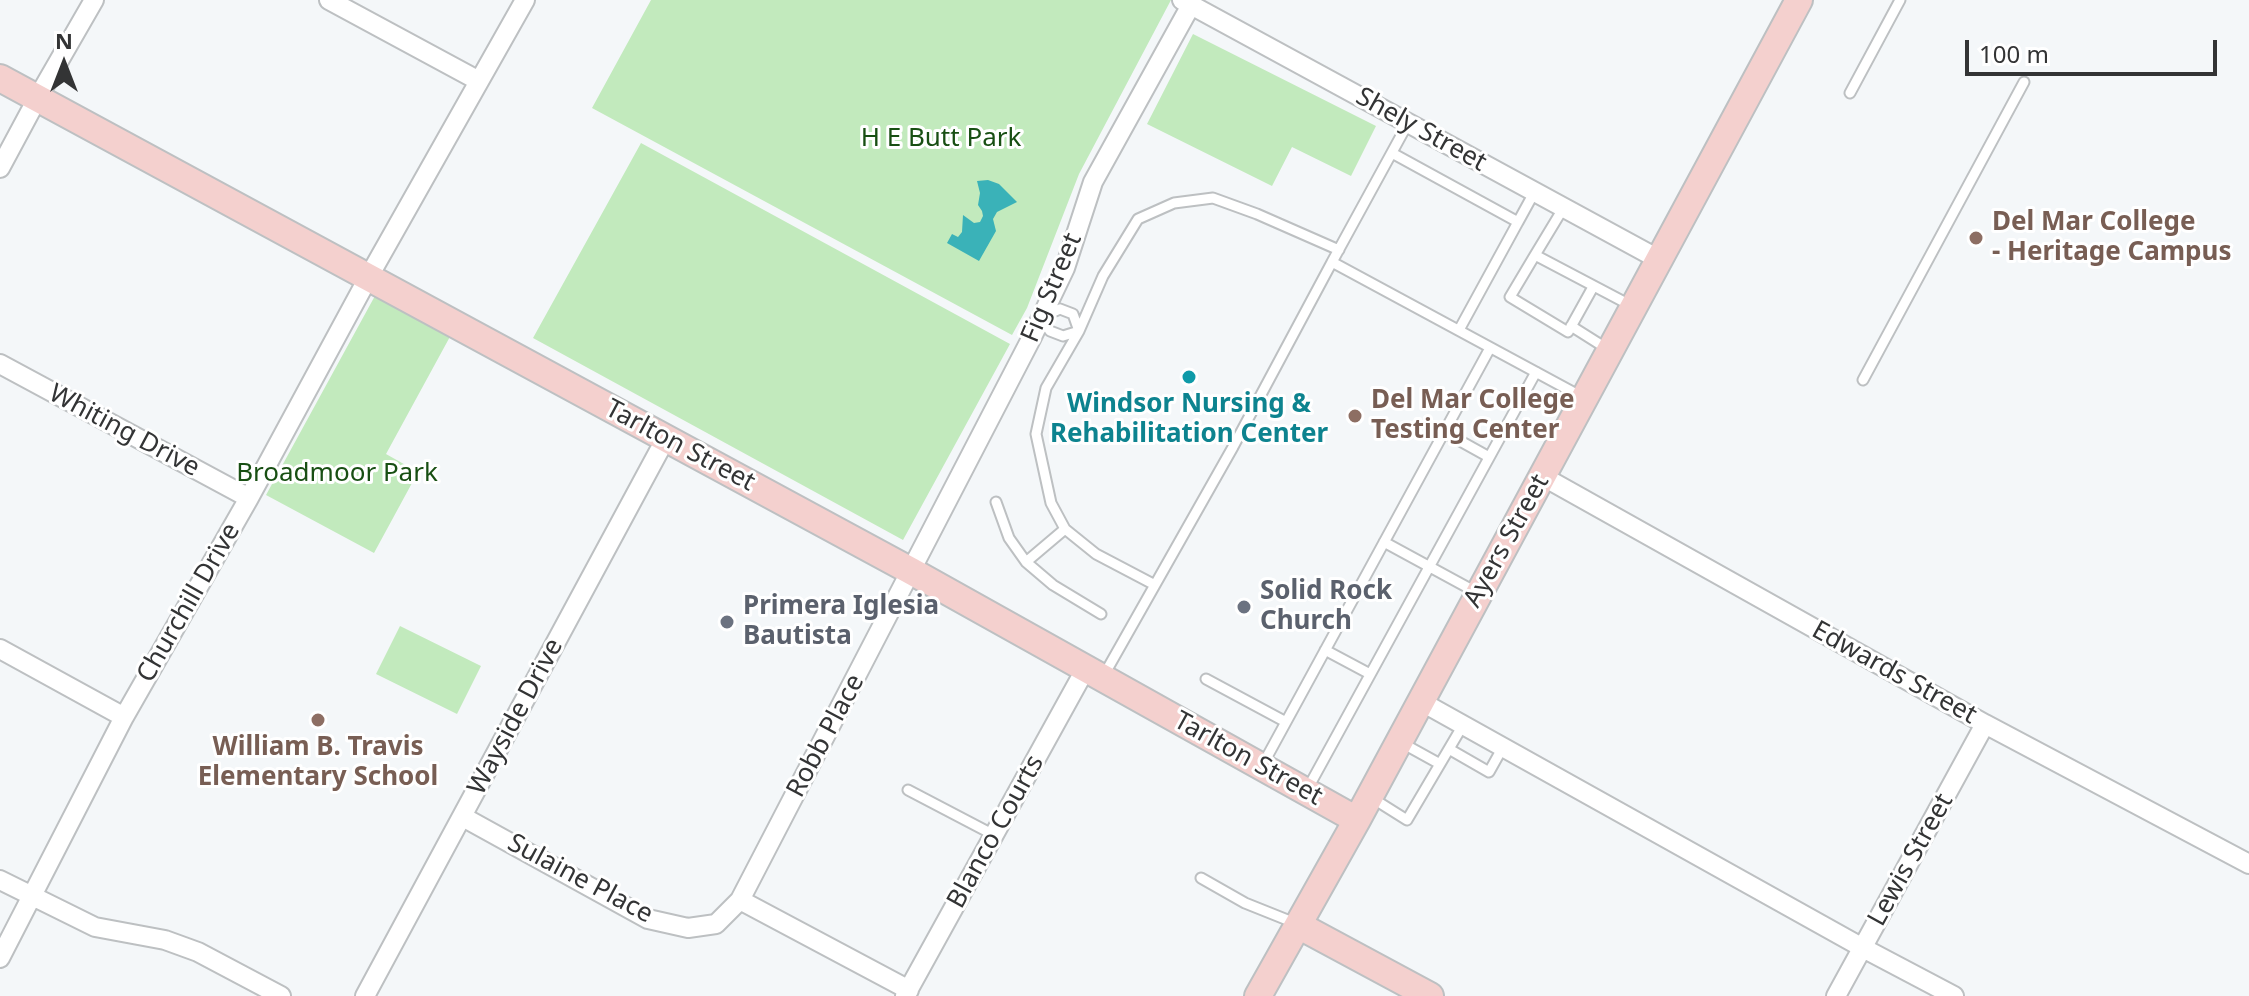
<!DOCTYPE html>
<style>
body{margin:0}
#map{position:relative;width:2249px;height:996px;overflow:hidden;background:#f4f7f9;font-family:"Noto Sans",sans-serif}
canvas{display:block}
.north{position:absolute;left:24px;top:24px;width:80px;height:80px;-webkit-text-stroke:6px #fff;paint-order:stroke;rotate:0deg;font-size:22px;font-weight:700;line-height:32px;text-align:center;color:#333435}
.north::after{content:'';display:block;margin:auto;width:28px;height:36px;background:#333435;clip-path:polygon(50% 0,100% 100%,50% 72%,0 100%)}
.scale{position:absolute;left:1965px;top:40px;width:252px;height:36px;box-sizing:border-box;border:4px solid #333435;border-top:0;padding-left:10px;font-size:24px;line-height:28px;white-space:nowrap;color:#333435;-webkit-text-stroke:6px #fff;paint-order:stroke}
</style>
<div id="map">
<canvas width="2249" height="996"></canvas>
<div class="north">N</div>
<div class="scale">100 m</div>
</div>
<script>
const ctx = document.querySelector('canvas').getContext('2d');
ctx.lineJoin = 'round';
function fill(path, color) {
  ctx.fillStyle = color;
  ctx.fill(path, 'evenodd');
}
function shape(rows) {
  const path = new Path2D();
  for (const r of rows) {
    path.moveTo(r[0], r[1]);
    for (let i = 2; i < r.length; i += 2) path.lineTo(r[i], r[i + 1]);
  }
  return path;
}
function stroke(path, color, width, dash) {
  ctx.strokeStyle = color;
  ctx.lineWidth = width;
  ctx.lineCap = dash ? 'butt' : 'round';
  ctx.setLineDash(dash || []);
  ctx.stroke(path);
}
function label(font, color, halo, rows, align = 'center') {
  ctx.font = font + ' "Noto Sans",sans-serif';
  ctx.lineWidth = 6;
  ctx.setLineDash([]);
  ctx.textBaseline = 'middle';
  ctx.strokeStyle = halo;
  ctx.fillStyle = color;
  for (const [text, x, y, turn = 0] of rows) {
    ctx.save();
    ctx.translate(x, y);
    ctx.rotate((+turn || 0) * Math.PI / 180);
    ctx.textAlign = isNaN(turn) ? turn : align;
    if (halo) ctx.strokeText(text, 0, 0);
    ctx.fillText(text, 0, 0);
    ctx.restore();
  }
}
const green = shape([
 [651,0,1171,0,1079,174,1027,308,1012,335,592,108],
 [1193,34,1376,126,1351,176,1292,147,1272,186,1147,124],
 [641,143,1010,344,903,540,533,338],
 [376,294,452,333,386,454,418,472,374,553,266,495],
 [400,626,481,666,457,714,376,674]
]);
const water = shape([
 [988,180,999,184,1017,202,997,212,993,219,996,231,979,261,947,243,952,234,958,237,962,232,963,215,974,223,980,222,983,216,982,211,978,205,980,193,977,181]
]);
const lane = shape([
 [1850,93,1900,0],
 [1408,123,1332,262,1582,397],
 [1392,153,1518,222,1459,330],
 [1564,207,1535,255,1630,305],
 [1518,222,1535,191],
 [1535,255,1510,297,1568,332,1593,287],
 [1060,309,1073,314,1079,331,1063,336,1050,331,1041,317,1060,309],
 [1571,326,1609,350],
 [1863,380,2024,82],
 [1444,432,1489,457],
 [996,502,1009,538,1026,562],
 [1065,529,1026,562,1053,585,1101,614],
 [1384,542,1476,592],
 [1155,585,1096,554,1065,529,1051,503,1036,434,1046,388,1079,331,1103,276,1138,219,1174,203,1213,198,1257,214,1339,250],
 [1325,650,1370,674],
 [1104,675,1233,447,1332,262],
 [1206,679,1286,722],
 [1402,743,1440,764],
 [1449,749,1489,772,1503,747],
 [1262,766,1490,348],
 [1308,788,1536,372],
 [908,790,994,835],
 [1372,798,1407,820,1463,725],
 [1201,878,1245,903,1295,923]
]);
const street = shape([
 [329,0,479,81],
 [1182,0,1660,260],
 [0,168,37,99,94,0],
 [0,364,249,498],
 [1542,476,1985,724,2249,864],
 [0,649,124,717],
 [1420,701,1863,948,1954,996],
 [463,817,648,919,688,928,716,924,740,900,909,990],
 [0,880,95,927,165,940,198,952,281,996],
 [740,900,1031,339,1065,268,1093,182,1191,5],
 [0,958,124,717,249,498,368,278,525,0],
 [365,996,666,438],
 [905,996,1086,668],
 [1836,996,1985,724]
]);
const secondary = shape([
 [0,78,911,571,1357,820],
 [1298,925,1430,996],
 [1258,996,1357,820,1799,0]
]);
const markers = [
 [1976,238,8,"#8d6e63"],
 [1189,377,8,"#0f9aa8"],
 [1355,416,8,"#8d6e63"],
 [1244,607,8,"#6b7280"],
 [727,622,8,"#6b7280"],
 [318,720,8,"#8d6e63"]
];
const streetNames = [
 ["Shely Street",1421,130,29],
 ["Fig Street",1052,288,-67],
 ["Whiting Drive",124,431,28],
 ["Tarlton Street",680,446,28],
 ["Ayers Street",1507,541,-61],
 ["Churchill Drive",189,603,-60],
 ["Edwards Street",1894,673,29],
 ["Wayside Drive",516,717,-62],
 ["Robb Place",826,736,-62],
 ["Tarlton Street",1248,759,29],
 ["Blanco Courts",996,832,-61],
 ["Lewis Street",1911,860,-61],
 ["Sulaine Place",580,879,28]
];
const parkNames = [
 ["H E Butt Park",941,139],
 ["Broadmoor Park",337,474]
];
const educationNames = [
 ["Del Mar College",1992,223],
 ["- Heritage Campus",1992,253],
 ["Del Mar College",1371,401],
 ["Testing Center",1371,431],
 ["William B. Travis",318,748,"center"],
 ["Elementary School",318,778,"center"]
];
const cultureNames = [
 ["Windsor Nursing &",1189,405],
 ["Rehabilitation Center",1189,435]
];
const worshipNames = [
 ["Solid Rock",1260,592],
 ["Church",1260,622],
 ["Primera Iglesia",743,607],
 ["Bautista",743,637]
];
fill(green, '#c2eabd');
fill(water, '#3ab2b8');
stroke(lane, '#bdc0c2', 13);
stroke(street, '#bdc0c2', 22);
stroke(secondary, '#bdc0c2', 30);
stroke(lane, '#fff', 9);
stroke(street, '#fff', 18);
stroke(secondary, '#f4d0ce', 26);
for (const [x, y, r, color] of markers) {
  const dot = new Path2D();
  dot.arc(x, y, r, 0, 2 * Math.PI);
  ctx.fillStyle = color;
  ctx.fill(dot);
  stroke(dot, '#fff', 3);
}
label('26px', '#333435', '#fff', streetNames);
label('26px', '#184f13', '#fff', parkNames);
label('bold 26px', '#785e54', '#fff', educationNames, 'left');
label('bold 26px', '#0d838f', '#fff', cultureNames);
label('bold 26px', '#5b616d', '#fff', worshipNames, 'left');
</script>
